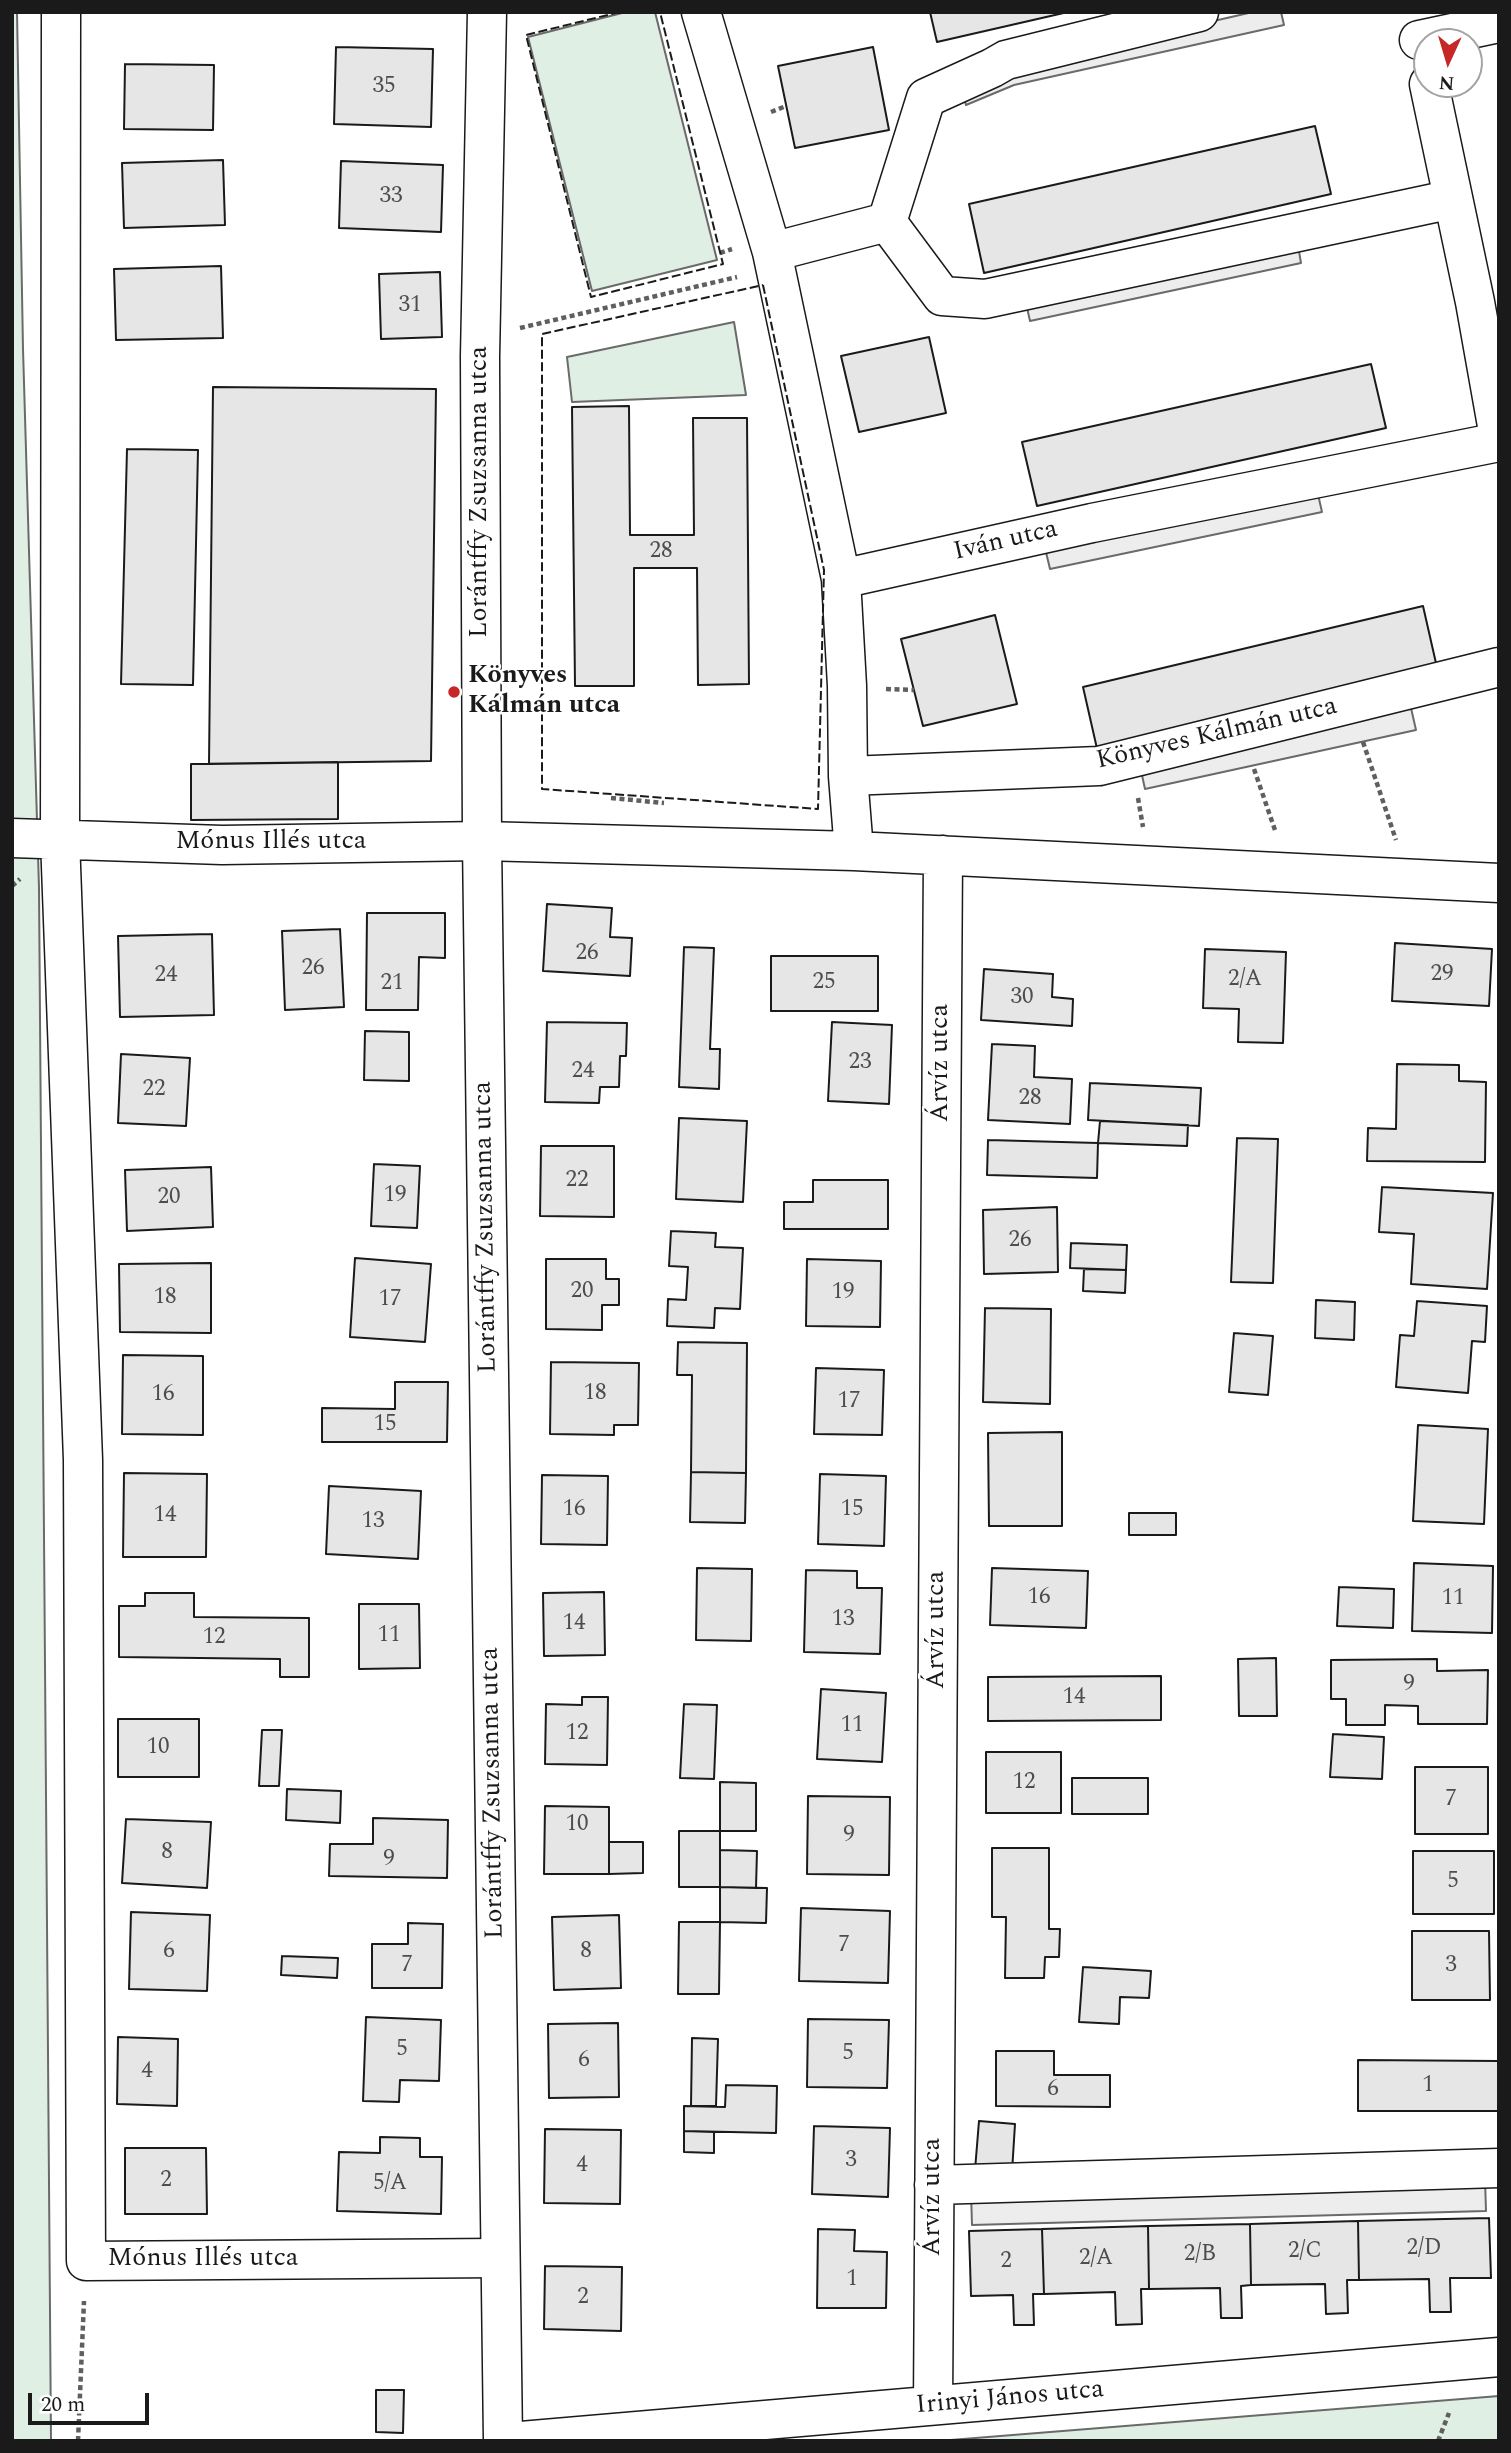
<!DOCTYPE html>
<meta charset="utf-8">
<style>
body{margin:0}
#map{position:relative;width:1511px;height:2453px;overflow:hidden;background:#fff;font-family:Spectral,serif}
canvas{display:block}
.frame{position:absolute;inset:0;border:14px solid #1a1a1a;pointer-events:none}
.north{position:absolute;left:1413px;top:28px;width:70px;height:70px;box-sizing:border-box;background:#fff;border:2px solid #a3a3a3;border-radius:50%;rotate:184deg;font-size:19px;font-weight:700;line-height:28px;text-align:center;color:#1a1a1a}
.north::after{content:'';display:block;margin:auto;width:24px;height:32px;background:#c62828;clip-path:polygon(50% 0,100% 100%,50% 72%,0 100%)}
.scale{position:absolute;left:28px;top:2393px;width:121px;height:32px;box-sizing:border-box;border:4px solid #1a1a1a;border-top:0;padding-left:9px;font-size:21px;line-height:24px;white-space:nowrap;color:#1a1a1a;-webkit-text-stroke:5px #fff;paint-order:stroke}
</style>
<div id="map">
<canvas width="1511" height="2453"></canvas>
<div class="frame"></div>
<div class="north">N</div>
<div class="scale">20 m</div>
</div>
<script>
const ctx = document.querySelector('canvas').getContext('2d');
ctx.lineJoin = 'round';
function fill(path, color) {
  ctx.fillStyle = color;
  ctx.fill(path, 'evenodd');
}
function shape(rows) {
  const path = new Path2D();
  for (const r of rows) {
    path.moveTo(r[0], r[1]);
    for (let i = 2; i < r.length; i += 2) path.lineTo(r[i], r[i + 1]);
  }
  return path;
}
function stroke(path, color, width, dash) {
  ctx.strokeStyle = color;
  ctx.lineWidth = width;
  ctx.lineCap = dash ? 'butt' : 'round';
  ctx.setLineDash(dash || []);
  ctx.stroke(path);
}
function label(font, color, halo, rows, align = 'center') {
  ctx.font = font + ' Spectral,serif';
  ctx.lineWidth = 5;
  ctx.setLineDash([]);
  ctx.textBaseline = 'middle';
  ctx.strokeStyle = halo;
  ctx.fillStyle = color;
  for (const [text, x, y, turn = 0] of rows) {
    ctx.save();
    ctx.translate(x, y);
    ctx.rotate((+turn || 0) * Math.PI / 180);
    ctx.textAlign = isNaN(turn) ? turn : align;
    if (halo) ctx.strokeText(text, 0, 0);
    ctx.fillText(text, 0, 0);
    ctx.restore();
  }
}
const green = shape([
 [12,12,17,12,23,349,39,888,51,2441,12,2441,12,12],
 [626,12,655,12,717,260,592,291,528,37,626,12],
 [734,322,746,395,572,402,567,357,734,322],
 [1499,2396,1499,2441,938,2441,1499,2396]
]);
const parking = shape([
 [1253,12,1281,12,1284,25,1014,85,966,105,961,87,1008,68,1253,12],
 [1297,240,1301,263,1030,321,1025,299,1297,240],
 [1317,490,1322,512,1050,569,1045,548,1317,490],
 [1411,708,1416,730,1145,789,1140,766,1411,708],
 [1485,2179,1486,2211,972,2225,971,2192,1485,2179]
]);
const building = shape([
 [930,12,1068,12,937,42,930,12],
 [336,47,433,49,431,127,334,124,336,47],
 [873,47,889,130,795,148,778,66,873,47],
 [125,64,214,65,213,130,124,129,125,64],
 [1315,126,1331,194,984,273,969,204,1315,126],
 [223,160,225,225,124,228,122,163,223,160],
 [341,161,443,165,441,232,339,228,341,161],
 [221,266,223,338,116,340,114,269,221,266],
 [440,272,442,337,381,339,379,274,440,272],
 [929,337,946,413,859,432,841,356,929,337],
 [1371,364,1386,428,1037,506,1022,442,1371,364],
 [213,387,436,389,431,761,209,764,213,387],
 [629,406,630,535,694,535,693,418,747,418,749,684,698,685,697,568,634,568,634,686,575,686,572,407,629,406],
 [127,449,198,450,193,685,121,684,127,449],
 [1423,606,1438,672,1098,753,1083,687,1423,606],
 [995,615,1017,704,923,726,901,639,995,615],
 [338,762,338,819,191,820,191,764,338,762],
 [547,904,612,908,610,937,632,938,630,976,543,971,547,904],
 [367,913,445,913,445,958,419,957,418,1010,366,1010,367,913],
 [340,929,344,1007,285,1010,282,931,340,929],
 [212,934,214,1015,120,1017,118,936,212,934],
 [1395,943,1492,949,1489,1006,1392,1001,1395,943],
 [684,947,714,948,710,1049,720,1049,719,1089,679,1087,684,947],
 [1205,949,1286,952,1283,1043,1238,1042,1239,1009,1203,1008,1205,949],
 [771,956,878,956,878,1011,771,1011,771,956],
 [984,969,1053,974,1052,997,1073,999,1072,1026,981,1020,984,969],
 [547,1022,627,1023,626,1056,620,1056,619,1087,600,1087,599,1103,545,1102,547,1022],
 [832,1022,892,1025,889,1104,828,1101,832,1022],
 [365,1031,409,1032,409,1081,364,1080,365,1031],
 [992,1044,1035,1046,1034,1077,1072,1079,1070,1124,988,1120,992,1044],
 [121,1054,190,1058,186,1126,118,1123,121,1054],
 [1397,1064,1459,1065,1459,1081,1486,1082,1485,1162,1367,1161,1368,1128,1396,1129,1397,1064],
 [1090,1083,1201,1088,1199,1126,1088,1120,1090,1083],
 [679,1118,747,1121,743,1202,676,1199,679,1118],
 [1100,1121,1188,1125,1187,1146,1098,1143,1100,1121],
 [1237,1138,1278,1139,1273,1283,1231,1282,1237,1138],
 [988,1140,1098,1143,1097,1178,987,1175,988,1140],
 [541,1146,614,1146,614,1217,540,1216,541,1146],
 [374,1164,420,1166,417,1228,371,1226,374,1164],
 [211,1167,213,1227,127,1231,125,1170,211,1167],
 [813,1180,888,1180,888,1229,784,1229,784,1202,813,1202,813,1180],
 [1382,1187,1493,1193,1487,1289,1411,1284,1414,1234,1379,1232,1382,1187],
 [1057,1207,1058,1272,984,1274,983,1210,1057,1207],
 [671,1231,716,1233,715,1247,743,1248,740,1309,715,1308,714,1328,667,1326,668,1299,686,1300,688,1267,669,1266,671,1231],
 [1071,1243,1127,1245,1126,1270,1070,1268,1071,1243],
 [355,1258,431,1264,425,1342,350,1337,355,1258],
 [546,1259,606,1259,606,1279,619,1279,619,1305,602,1305,602,1330,546,1329,546,1259],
 [807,1259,881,1261,880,1327,806,1326,807,1259],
 [211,1263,211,1333,120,1332,119,1264,211,1263],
 [1084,1269,1126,1270,1125,1293,1083,1291,1084,1269],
 [1316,1300,1355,1302,1354,1340,1315,1338,1316,1300],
 [1417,1301,1487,1306,1485,1342,1472,1341,1468,1393,1396,1387,1400,1335,1414,1336,1417,1301],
 [985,1308,1051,1309,1050,1404,983,1402,985,1308],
 [1234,1333,1273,1336,1268,1395,1229,1392,1234,1333],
 [678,1342,747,1343,746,1473,691,1472,692,1375,677,1375,678,1342],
 [123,1355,203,1356,203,1435,122,1434,123,1355],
 [551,1362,639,1363,638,1425,614,1425,614,1435,550,1434,551,1362],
 [816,1368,884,1370,882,1435,814,1434,816,1368],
 [395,1382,448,1382,447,1442,322,1442,322,1408,395,1409,395,1382],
 [1418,1425,1488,1429,1484,1524,1413,1521,1418,1425],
 [1062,1432,1062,1526,989,1526,988,1433,1062,1432],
 [691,1472,746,1473,745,1523,690,1522,691,1472],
 [124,1473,207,1474,206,1557,123,1557,124,1473],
 [820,1474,886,1476,884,1546,818,1544,820,1474],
 [542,1475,608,1476,607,1545,541,1544,542,1475],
 [329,1486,421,1491,418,1559,326,1554,329,1486],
 [1129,1513,1176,1513,1176,1535,1129,1535,1129,1513],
 [1414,1563,1493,1566,1492,1633,1412,1631,1414,1563],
 [697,1568,752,1569,751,1641,696,1640,697,1568],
 [992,1568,1088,1571,1086,1628,990,1625,992,1568],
 [806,1570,857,1571,857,1588,882,1588,880,1654,804,1652,806,1570],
 [1339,1587,1394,1589,1393,1628,1337,1626,1339,1587],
 [604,1592,605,1655,544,1656,543,1593,604,1592],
 [145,1593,194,1593,194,1617,309,1618,309,1677,280,1677,280,1659,119,1657,119,1606,145,1606,145,1593],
 [359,1604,419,1604,420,1668,359,1669,359,1604],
 [1276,1658,1277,1716,1239,1716,1238,1659,1276,1658],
 [1437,1659,1437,1671,1488,1670,1487,1724,1418,1724,1418,1706,1385,1705,1385,1725,1346,1725,1346,1699,1331,1699,1331,1660,1437,1659],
 [1161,1676,1161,1720,988,1721,988,1677,1161,1676],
 [821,1689,886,1693,882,1762,817,1759,821,1689],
 [582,1697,608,1697,607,1765,545,1764,546,1704,582,1705,582,1697],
 [684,1704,717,1705,714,1779,680,1778,684,1704],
 [118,1719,199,1719,199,1777,118,1777,118,1719],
 [262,1730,282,1730,279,1786,259,1786,262,1730],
 [1333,1734,1384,1737,1382,1779,1330,1777,1333,1734],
 [986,1752,1061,1752,1061,1813,986,1813,986,1752],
 [1415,1767,1488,1767,1488,1834,1415,1834,1415,1767],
 [1072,1778,1148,1778,1148,1814,1072,1814,1072,1778],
 [720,1782,756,1783,756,1831,720,1831,720,1782],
 [287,1789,341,1791,340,1823,286,1820,287,1789],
 [808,1796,890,1797,889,1875,807,1874,808,1796],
 [545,1806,609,1807,609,1874,544,1874,545,1806],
 [373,1818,448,1820,447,1878,329,1876,330,1844,373,1844,373,1818],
 [126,1819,211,1822,207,1888,122,1883,126,1819],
 [679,1831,720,1831,720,1887,679,1887,679,1831],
 [609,1842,643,1842,643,1873,609,1874,609,1842],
 [992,1848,1049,1848,1049,1929,1060,1929,1059,1957,1045,1957,1044,1978,1005,1978,1006,1917,992,1917,992,1848],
 [720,1850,757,1851,756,1888,720,1887,720,1850],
 [1413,1851,1494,1851,1494,1914,1413,1914,1413,1851],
 [720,1887,767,1888,766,1923,720,1922,720,1887],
 [801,1908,890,1911,888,1983,799,1981,801,1908],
 [131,1912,210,1915,207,1991,129,1989,131,1912],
 [619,1915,621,1988,554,1990,552,1917,619,1915],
 [679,1922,720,1922,719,1994,678,1994,679,1922],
 [408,1923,443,1924,442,1988,372,1988,372,1944,408,1944,408,1923],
 [1412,1931,1489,1931,1490,2000,1412,2000,1412,1931],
 [282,1956,338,1958,337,1978,281,1975,282,1956],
 [1083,1967,1151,1971,1149,1998,1120,1997,1119,2024,1079,2022,1083,1967],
 [366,2017,441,2020,439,2081,400,2080,399,2102,363,2101,366,2017],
 [808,2019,889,2020,887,2088,807,2087,808,2019],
 [618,2023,619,2097,549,2098,548,2024,618,2023],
 [118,2037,178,2039,177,2106,117,2104,118,2037],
 [692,2038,718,2039,716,2106,691,2106,692,2038],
 [996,2051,1054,2051,1054,2075,1110,2075,1110,2107,996,2106,996,2051],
 [1358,2060,1499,2061,1499,2111,1358,2111,1358,2060],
 [726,2085,777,2086,776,2133,684,2131,684,2106,725,2107,726,2085],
 [979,2121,1015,2124,1012,2172,975,2170,979,2121],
 [814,2126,890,2128,888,2197,812,2194,814,2126],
 [545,2129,621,2130,620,2204,544,2203,545,2129],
 [684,2131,714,2132,714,2153,684,2152,684,2131],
 [380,2137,420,2138,420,2157,442,2157,441,2214,337,2211,339,2152,380,2153,380,2137],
 [125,2148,206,2148,207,2214,125,2214,125,2148],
 [1489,2218,1491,2278,1450,2278,1451,2312,1430,2312,1429,2279,1359,2280,1358,2221,1489,2218],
 [1358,2221,1359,2280,1347,2280,1348,2313,1326,2314,1325,2284,1251,2285,1250,2224,1358,2221],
 [1250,2224,1251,2285,1241,2286,1242,2318,1221,2318,1220,2288,1149,2289,1148,2226,1250,2224],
 [1148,2226,1149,2289,1141,2289,1142,2324,1116,2325,1115,2292,1044,2294,1042,2229,1148,2226],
 [818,2229,855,2230,854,2251,887,2252,886,2308,817,2308,818,2229],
 [1042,2229,1044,2294,1033,2294,1034,2325,1014,2325,1013,2295,971,2296,969,2231,1042,2229],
 [545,2266,622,2267,621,2331,544,2329,545,2266],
 [376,2390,404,2390,403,2433,376,2432,376,2390]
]);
const path = shape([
 [771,112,786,106],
 [720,253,732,249],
 [520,328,737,277],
 [886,689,914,690],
 [1363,742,1396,840],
 [1254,769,1276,833],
 [611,798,664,803],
 [1138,798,1143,827],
 [12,886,20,879],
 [78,2441,84,2301],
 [1438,2441,1449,2413]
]);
const minor = shape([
 [61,12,60,839,83,1460,86,2261,500,2258],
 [701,12,772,252,841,579,847,686,848,776,854,851],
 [1419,40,1499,23],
 [1429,84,1475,302,1499,437],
 [887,222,942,296,985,299,1453,199],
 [772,252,887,222,926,98,992,68,1006,60,1199,12],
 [841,579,1092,523,1499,442],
 [848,776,1099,766,1499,667],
 [12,838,222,845,482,841,854,851,1499,883],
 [934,2185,1499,2168],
 [933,2405,943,855],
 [521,2441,1499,2357]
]);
const major = shape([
 [487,12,480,356,482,841,503,2441]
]);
const fence = shape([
 [620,12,526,35,591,297,723,264,660,12],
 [763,285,824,570,818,809,542,789,542,334,763,285]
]);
const markers = [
 [454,692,7,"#c62828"]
];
const numberNames = [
 ["35",384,87],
 ["33",391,197],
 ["31",410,306],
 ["28",661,552],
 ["26",587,954],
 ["26",313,969],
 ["29",1442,975],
 ["24",166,976],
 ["2/A",1245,980],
 ["25",824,983],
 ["21",392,984],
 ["30",1022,998],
 ["23",860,1063],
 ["24",583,1072],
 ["22",154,1090],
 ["28",1030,1099],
 ["22",577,1181],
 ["19",395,1196],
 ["20",169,1198],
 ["26",1020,1241],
 ["20",582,1292],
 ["19",843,1293],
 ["18",165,1298],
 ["17",390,1300],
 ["18",595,1394],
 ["16",163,1395],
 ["17",849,1402],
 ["15",385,1425],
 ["16",574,1510],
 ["15",852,1510],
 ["14",165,1516],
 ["13",373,1522],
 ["16",1039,1598],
 ["11",1453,1599],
 ["13",843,1620],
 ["14",574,1624],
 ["11",389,1636],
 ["12",214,1638],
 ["9",1409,1685],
 ["14",1074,1698],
 ["11",852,1726],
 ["12",577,1734],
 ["10",158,1748],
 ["12",1024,1783],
 ["7",1451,1800],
 ["10",577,1825],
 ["9",849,1836],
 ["8",167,1853],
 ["9",389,1860],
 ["5",1453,1882],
 ["7",844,1946],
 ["6",169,1952],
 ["8",586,1952],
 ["7",407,1966],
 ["3",1451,1966],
 ["5",402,2050],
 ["5",848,2054],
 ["6",584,2061],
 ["4",147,2072],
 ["1",1428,2086],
 ["6",1053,2090],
 ["3",851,2161],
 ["4",582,2166],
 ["2",166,2181],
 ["5/A",390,2184],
 ["2/D",1424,2249],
 ["2/C",1305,2252],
 ["2/B",1200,2255],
 ["2/A",1096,2259],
 ["2",1006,2262],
 ["1",852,2280],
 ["2",583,2298]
];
const streetNames = [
 ["Lorántffy Zsuzsanna utca",481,492,-90],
 ["Iván utca",1006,542,-13],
 ["Könyves Kálmán utca",1217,735,-13],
 ["Mónus Illés utca",271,843],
 ["Árvíz utca",942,1063,-90],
 ["Lorántffy Zsuzsanna utca",487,1227,-91],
 ["Árvíz utca",938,1630,-90],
 ["Lorántffy Zsuzsanna utca",494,1793,-91],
 ["Árvíz utca",934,2197,-90],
 ["Mónus Illés utca",203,2260],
 ["Irinyi János utca",1010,2399,-5]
];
const poiNames = [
 ["Könyves",468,677],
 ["Kálmán utca",468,707]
];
fill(green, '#e0efe3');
stroke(green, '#6a6a6a', 2);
fill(parking, '#ededed');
stroke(parking, '#6a6a6a', 2);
fill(building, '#e6e6e6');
stroke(building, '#1a1a1a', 2);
stroke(minor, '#1a1a1a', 41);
stroke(major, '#1a1a1a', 41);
stroke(path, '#5f5f5f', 4.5, [5, 3.5]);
stroke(minor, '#fff', 38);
stroke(major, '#fff', 38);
stroke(fence, '#1a1a1a', 2, [9, 3.5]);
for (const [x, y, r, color] of markers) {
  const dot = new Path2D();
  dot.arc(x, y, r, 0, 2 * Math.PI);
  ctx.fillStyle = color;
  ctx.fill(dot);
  stroke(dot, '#fff', 2.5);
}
label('23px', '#4d4d4d', null, numberNames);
label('26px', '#1a1a1a', '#fff', streetNames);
label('bold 26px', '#1a1a1a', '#fff', poiNames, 'left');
</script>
